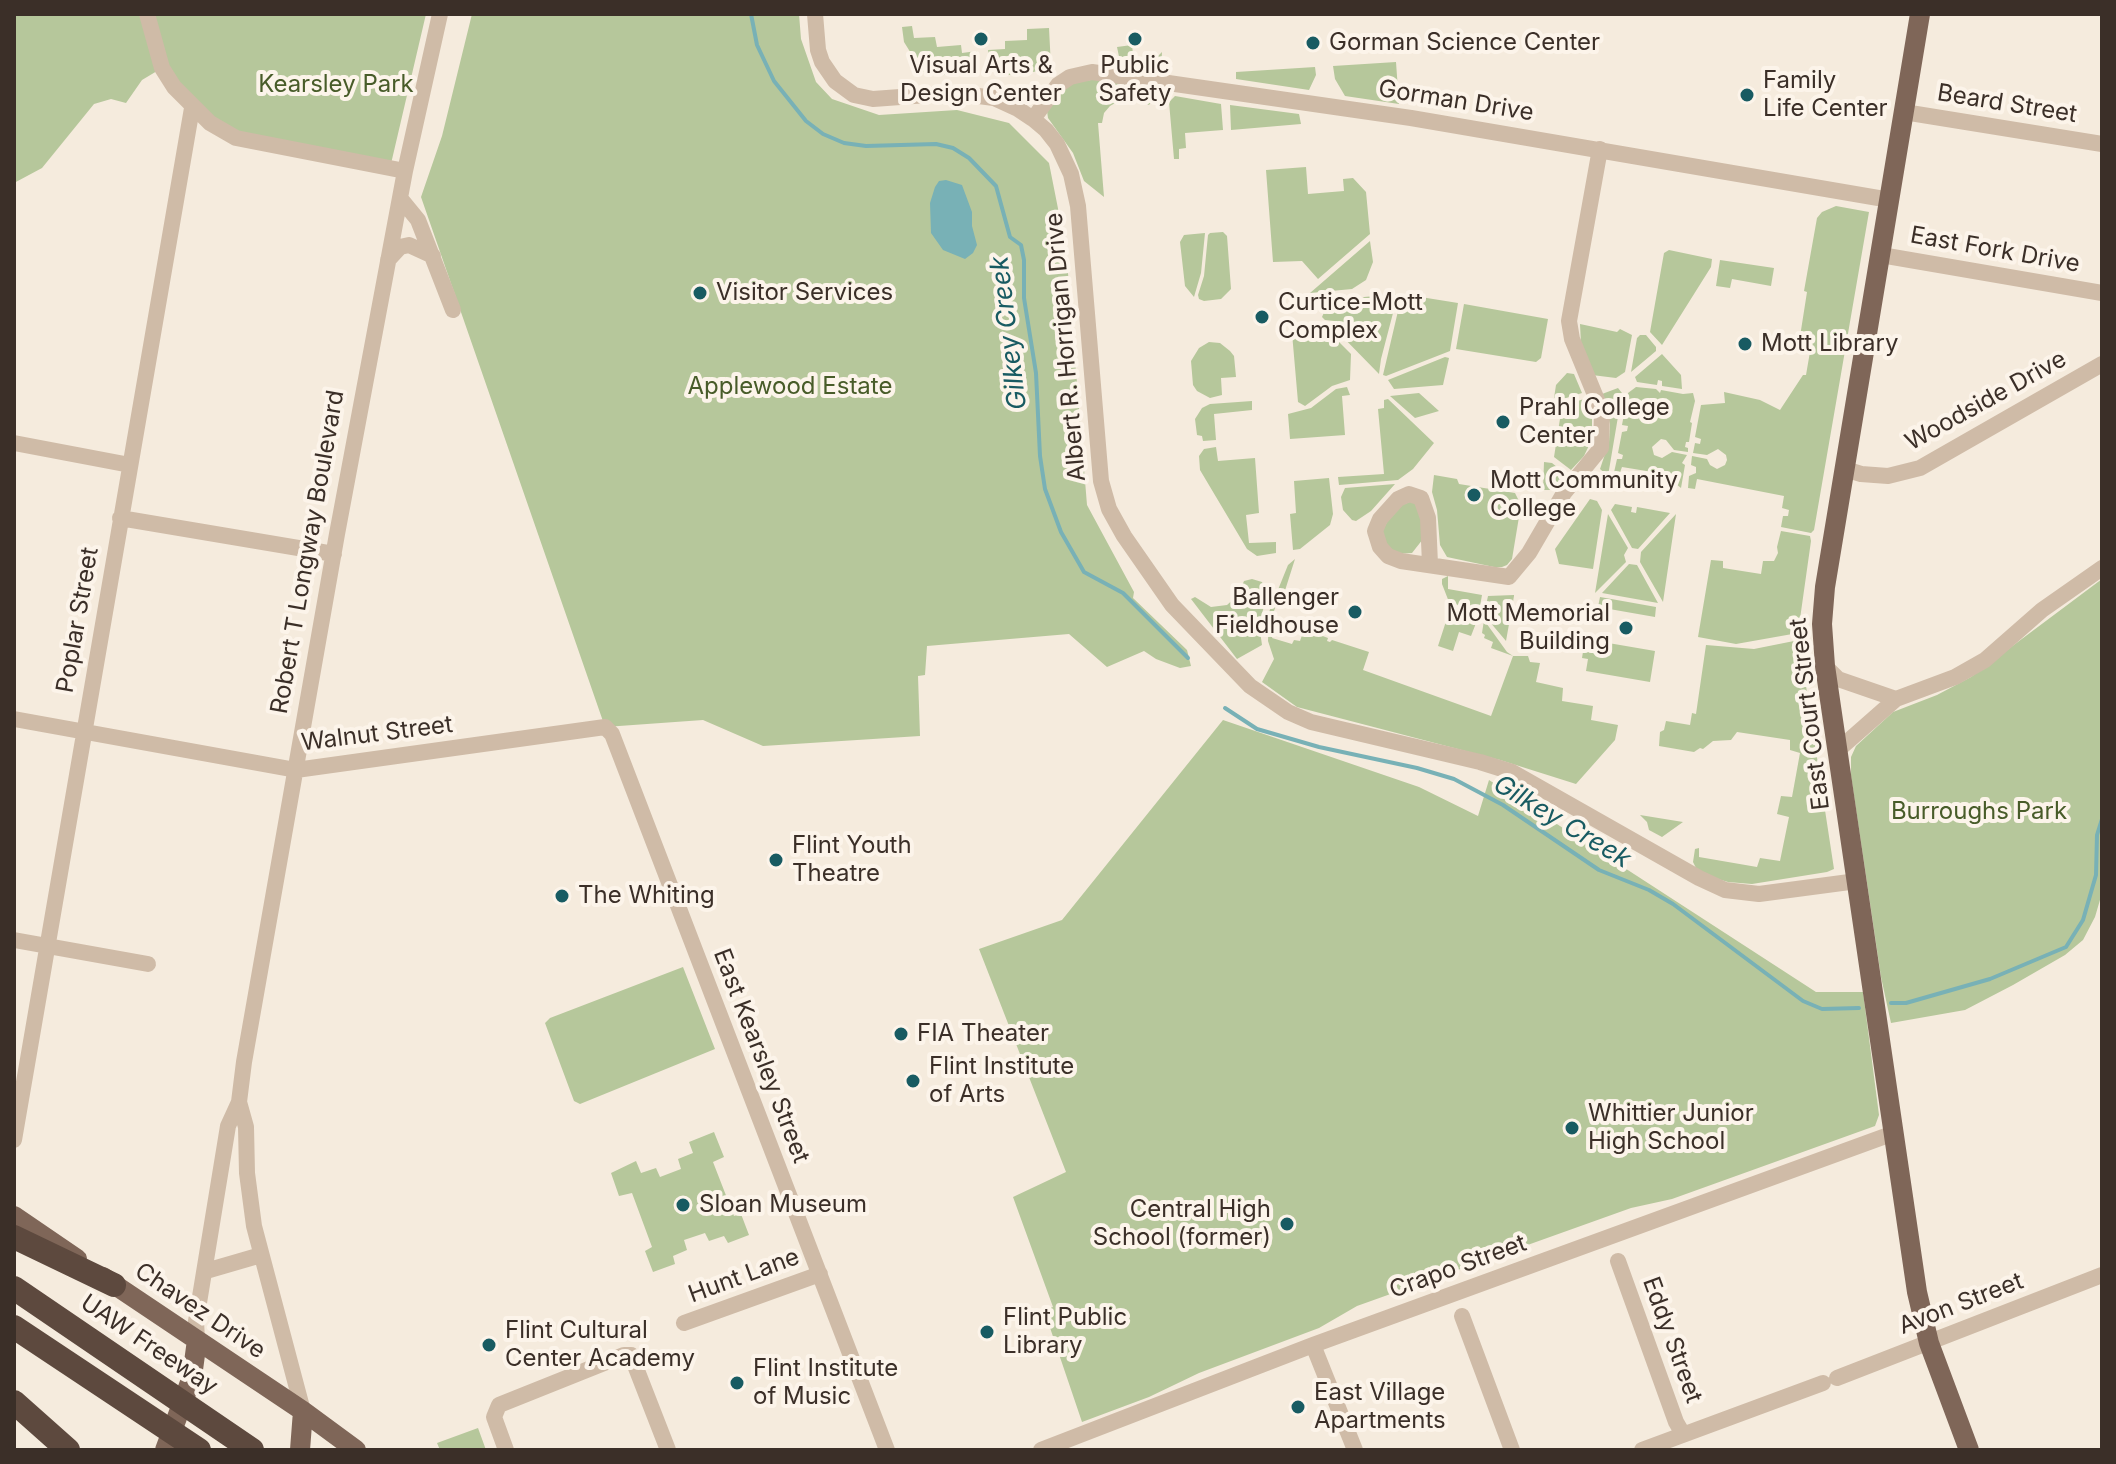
<!DOCTYPE html>
<style>
body{margin:0}
#map{position:relative;width:2116px;height:1464px;overflow:hidden;background:#f5ebdd;font-family:Inter,sans-serif}
canvas{display:block}
.frame{position:absolute;inset:0;border:16px solid #3b2f28;pointer-events:none}
</style>
<div id="map">
<canvas width="2116" height="1464"></canvas>
<div class="frame"></div>
</div>
<script>
const ctx = document.querySelector('canvas').getContext('2d');
ctx.lineJoin = 'round';
function fill(path, color) {
  ctx.fillStyle = color;
  ctx.fill(path, 'evenodd');
}
function shape(rows) {
  const path = new Path2D();
  for (const r of rows) {
    path.moveTo(r[0], r[1]);
    for (let i = 2; i < r.length; i += 2) path.lineTo(r[i], r[i + 1]);
  }
  return path;
}
function stroke(path, color, width, dash) {
  ctx.strokeStyle = color;
  ctx.lineWidth = width;
  ctx.lineCap = dash ? 'butt' : 'round';
  ctx.setLineDash(dash || []);
  ctx.stroke(path);
}
function label(font, color, halo, rows, align = 'center') {
  ctx.font = font + ' Inter,sans-serif';
  ctx.lineWidth = 8;
  ctx.setLineDash([]);
  ctx.textBaseline = 'middle';
  ctx.strokeStyle = halo;
  ctx.fillStyle = color;
  for (const [text, x, y, turn = 0] of rows) {
    ctx.save();
    ctx.translate(x, y);
    ctx.rotate((+turn || 0) * Math.PI / 180);
    ctx.textAlign = isNaN(turn) ? turn : align;
    if (halo) ctx.strokeText(text, 0, 0);
    ctx.fillText(text, 0, 0);
    ctx.restore();
  }
}
const green = shape([
 [14,14,426,14,390,168,236,138,162,68,142,80,126,103,111,99,94,104,42,168,14,183],
 [472,14,799,14,801,39,816,82,832,99,879,115,957,110,1009,123,1049,163,1066,249,1087,505,1134,592,1133,598,1187,650,1191,666,1180,668,1156,659,1144,651,1107,667,1069,634,927,646,925,675,918,676,920,736,763,746,703,720,605,727,421,197,442,136],
 [912,26,914,38,935,37,937,47,961,45,962,53,977,51,979,64,970,73,932,76,922,71,904,42,902,27],
 [1049,28,1051,67,1048,70,1001,76,991,69,988,50,1005,49,1005,41,1027,40,1027,29],
 [1132,45,1134,64,1157,62,1157,57,1162,52,1161,69,1121,66,1117,47],
 [1396,62,1399,104,1345,96,1335,79,1333,66],
 [1315,67,1316,75,1309,90,1236,79,1236,72],
 [1096,79,1161,89,1149,105,1133,97,1122,99,1110,106,1104,113,1102,123,1098,123,1104,197,1084,181,1073,153,1048,118,1047,111,1068,84],
 [1175,96,1221,104,1223,130,1185,133,1186,148,1179,149,1179,159,1174,159,1169,102],
 [1230,105,1299,114,1301,124,1231,130],
 [1306,167,1308,194,1344,191,1343,179,1353,178,1366,192,1370,234,1318,279,1302,261,1273,262,1266,170],
 [1836,206,1869,212,1814,530,1811,533,1781,527,1783,516,1788,516,1789,510,1782,508,1784,496,1697,479,1695,489,1688,488,1689,476,1696,473,1696,467,1691,465,1692,456,1707,459,1710,465,1717,469,1725,465,1727,460,1726,455,1718,449,1707,455,1693,453,1695,443,1700,444,1701,439,1695,437,1701,405,1725,403,1724,392,1760,400,1780,410,1803,375,1806,375,1811,346,1799,343,1807,292,1804,291,1817,218,1822,212],
 [1223,232,1227,236,1231,289,1221,299,1204,301,1199,299,1198,295,1204,276,1208,235,1210,233],
 [1205,233,1201,273,1194,297,1185,286,1180,242,1184,235],
 [1370,241,1373,262,1366,280,1352,289,1310,293],
 [1669,250,1712,259,1711,267,1662,345,1650,332,1664,253],
 [1720,260,1774,268,1771,286,1732,279,1730,288,1716,286],
 [1398,294,1381,359,1379,374,1335,329,1334,321,1325,320,1322,317,1326,308,1321,305,1325,300,1334,300,1340,304,1353,298,1358,302,1364,297],
 [1402,294,1458,303,1450,351,1386,376,1383,375],
 [1464,304,1548,319,1541,358,1536,362,1456,349],
 [1580,324,1617,332,1620,329,1632,335,1625,372,1616,378,1592,375,1581,344],
 [1327,330,1351,354,1350,380,1332,386,1305,406,1298,402,1292,333],
 [1640,335,1646,335,1656,347,1656,351,1631,372,1637,338],
 [1209,342,1220,343,1230,351,1234,356,1236,377,1221,378,1222,395,1210,398,1197,391,1193,385,1191,361,1199,348],
 [1662,354,1681,375,1682,389,1662,386,1662,381,1658,380,1657,385,1637,382,1635,377],
 [1445,357,1449,358,1443,385,1394,389,1388,380],
 [1567,373,1574,374,1582,393,1563,399,1554,398,1556,385],
 [1347,387,1350,395,1342,396,1345,435,1290,439,1288,414,1311,408,1336,389],
 [1636,387,1656,389,1660,393,1661,390,1683,394,1693,393,1695,401,1690,422,1692,423,1689,442,1686,442,1685,447,1688,448,1688,452,1674,450,1666,440,1661,439,1652,447,1654,455,1662,458,1672,452,1687,455,1682,463,1685,465,1681,488,1676,484,1677,476,1622,467,1618,478,1613,477,1617,459,1622,459,1623,455,1618,453,1622,432,1627,431,1628,426,1622,425,1628,393],
 [1618,388,1622,393,1608,476,1600,469,1609,442,1610,424,1602,394],
 [1419,393,1439,411,1415,418,1390,396],
 [1388,399,1434,443,1413,469,1398,480,1339,485,1338,477,1384,474,1378,409,1384,408,1384,400],
 [1584,399,1592,417,1592,435,1581,434,1580,436,1592,439,1584,456,1571,470,1554,457,1562,406],
 [1252,401,1252,410,1214,414,1216,440,1203,441,1202,436,1197,435,1195,419,1202,408,1210,404],
 [1216,447,1218,461,1255,458,1259,513,1246,515,1249,543,1276,542,1276,553,1257,556,1247,549,1200,470,1199,456,1204,449],
 [1544,462,1552,463,1567,475,1551,490,1543,490],
 [1434,475,1457,479,1459,484,1515,493,1521,505,1512,559,1507,565,1502,567,1494,567,1447,557,1440,545,1437,510,1432,492],
 [1329,478,1333,514,1330,525,1300,549,1293,550,1290,514,1296,513,1294,481],
 [1395,484,1371,511,1356,521,1352,520,1343,510,1341,497,1345,488],
 [1590,499,1597,501,1602,510,1593,569,1559,564,1555,549],
 [1412,501,1420,507,1423,539,1412,553,1396,554,1385,546,1382,530,1397,507],
 [1615,504,1632,507,1631,512,1636,513,1637,507,1670,513,1638,549,1632,548,1611,510],
 [1608,514,1628,548,1624,555,1626,562,1595,593],
 [1676,514,1663,602,1640,562,1641,552],
 [1781,531,1810,536,1811,541,1798,633,1736,644,1698,637,1711,560,1723,561,1723,568,1761,574,1763,561,1774,561,1778,553,1777,547],
 [1295,559,1282,600,1277,603,1271,619,1277,621,1272,638,1292,644,1294,640,1300,641,1304,629,1328,638,1327,641,1330,642,1332,640,1369,652,1363,670,1491,716,1513,656,1491,648,1493,642,1484,638,1485,635,1482,633,1484,620,1507,652,1513,656,1528,656,1530,662,1540,663,1536,682,1563,688,1562,701,1593,706,1591,720,1618,725,1615,740,1576,784,1500,760,1297,707,1262,682,1274,659,1268,641,1269,612,1288,565],
 [1629,564,1637,565,1658,603,1602,593],
 [1448,576,1448,589,1482,595,1479,612,1449,602,1442,584,1442,579],
 [1252,579,1262,582,1267,596,1259,624,1262,645,1237,659,1191,599,1195,597,1211,607,1227,605,1238,595,1244,581],
 [2102,579,2102,893,2095,917,2083,940,2065,955,2013,985,1965,1010,1891,1023,1881,977,1851,775,1851,757,1856,746,1893,712,1937,695,1971,677],
 [1514,595,1514,596,1506,641,1484,615,1488,596],
 [1600,597,1656,607,1655,617,1598,607],
 [1450,609,1478,618,1471,636,1459,632,1453,651,1438,646],
 [1585,639,1655,651,1650,682,1586,671,1588,659,1582,658],
 [1799,640,1834,869,1827,872,1752,884,1728,882,1711,877,1697,870,1693,862,1695,849,1699,848,1699,857,1757,867,1760,858,1780,861,1789,817,1777,814,1781,796,1792,797,1800,753,1790,750,1790,740,1737,732,1731,740,1713,741,1703,749,1700,748,1694,752,1659,746,1660,732,1664,730,1666,721,1690,725,1692,713,1696,714,1706,645,1754,649],
 [1223,720,1419,787,1478,816,1489,780,1816,992,1863,992,1879,1115,1875,1126,1672,1199,1631,1208,1357,1306,1319,1328,1199,1373,1149,1397,1082,1422,1044,1310,1053,1307,1013,1197,1066,1172,979,949,1062,920],
 [1640,815,1683,822,1662,837,1649,830,1647,822],
 [683,967,715,1049,580,1104,574,1101,545,1023,550,1018],
 [714,1132,724,1157,713,1162,734,1216,741,1214,749,1235,728,1243,724,1236,709,1241,705,1233,684,1240,687,1250,673,1256,675,1264,653,1272,645,1251,652,1247,632,1193,619,1196,611,1173,636,1161,641,1173,656,1168,660,1177,681,1169,678,1159,693,1153,689,1142],
 [478,1428,486,1450,440,1450,437,1443]
]);
const water = shape([
 [946,180,962,185,972,212,972,226,977,245,973,253,965,259,943,250,931,233,930,203,935,187,939,181]
]);
const stream = shape([
 [751,14,757,45,774,81,806,121,823,134,844,143,866,146,936,144,953,148,969,158,996,186,1010,237,1021,245,1024,260,1024,298,1036,373,1040,456,1045,489,1061,532,1084,572,1123,593,1188,658],
 [1225,708,1257,729,1319,747,1417,768,1454,779,1503,805,1599,870,1649,890,1673,904,1803,1001,1822,1009,1859,1008],
 [1891,1003,1906,1003,1990,979,2066,947,2083,920,2096,875,2097,835,2102,819]
]);
const minor = shape([
 [147,14,162,68,174,87,210,123,236,138,405,171],
 [815,14,818,50,822,62,835,81,854,95,873,99,955,93,994,98,1018,109,1033,119,1046,130,1057,144,1071,174,1078,206,1101,481,1109,509,1124,536,1172,605,1250,686,1288,712,1311,722,1480,762,1512,772,1699,878,1725,890,1759,894,1857,881],
 [1904,112,2102,144],
 [1033,119,1058,85,1070,77,1092,72,1411,118,1890,200],
 [400,198,418,220,453,310],
 [1881,255,2102,293],
 [388,260,400,247,409,245,433,256],
 [14,443,130,465],
 [1845,469,1861,474,1888,476,1920,468,2102,364],
 [120,518,334,554],
 [1430,564,1428,518,1421,498,1409,494,1398,499,1380,519,1375,531,1380,547,1388,556,1401,561,1509,577,1529,553,1564,493,1601,448,1602,412,1572,339,1569,321,1600,149],
 [1825,666,1838,679,1896,699],
 [14,719,296,770,605,727,612,734,887,1450],
 [1838,750,1896,699,1955,677,1985,660,2042,610,2102,568],
 [14,940,148,964],
 [239,1102,246,1127,247,1173,254,1226,303,1411],
 [14,1140,192,108],
 [1618,1261,1676,1422,1683,1434],
 [206,1271,261,1255],
 [1462,1316,1512,1450],
 [684,1323,820,1274],
 [197,1340,196,1321,228,1126,239,1102,244,1062,337,534,405,171,440,14],
 [1313,1345,1355,1450],
 [1837,1378,2102,1275],
 [506,1450,494,1417,499,1405,624,1355,631,1355,668,1450],
 [1041,1450,1313,1345,1894,1133],
 [1642,1450,1823,1383]
]);
const major = shape([
 [1920,14,1825,587,1822,624,1825,666,1917,1292,1929,1343,1969,1450],
 [14,1216,77,1259],
 [103,1277,303,1411,356,1450],
 [165,1450,192,1377,197,1340],
 [300,1450,303,1411]
]);
const highway = shape([
 [14,1237,114,1285],
 [14,1288,252,1450],
 [14,1327,199,1450],
 [14,1402,68,1450]
]);
const markers = [
 [981,39,8,"#185b62"],
 [1135,39,8,"#185b62"],
 [1313,43,8,"#185b62"],
 [1747,95,8,"#185b62"],
 [700,293,8,"#185b62"],
 [1262,317,8,"#185b62"],
 [1745,344,8,"#185b62"],
 [1503,422,8,"#185b62"],
 [1474,495,8,"#185b62"],
 [1355,612,8,"#185b62"],
 [1626,628,8,"#185b62"],
 [776,860,8,"#185b62"],
 [562,896,8,"#185b62"],
 [901,1034,8,"#185b62"],
 [913,1081,8,"#185b62"],
 [1572,1128,8,"#185b62"],
 [683,1205,8,"#185b62"],
 [1287,1224,8,"#185b62"],
 [987,1332,8,"#185b62"],
 [489,1345,8,"#185b62"],
 [737,1383,8,"#185b62"],
 [1298,1407,8,"#185b62"]
];
const poiNames = [
 ["Gorman Science Center",1329,43],
 ["Visual Arts &",981,66,"center"],
 ["Design Center",981,94,"center"],
 ["Public",1135,66,"center"],
 ["Safety",1135,94,"center"],
 ["Family",1763,81],
 ["Life Center",1763,109],
 ["Visitor Services",716,293],
 ["Curtice-Mott",1278,303],
 ["Complex",1278,331],
 ["Mott Library",1761,344],
 ["Prahl College",1519,408],
 ["Center",1519,436],
 ["Mott Community",1490,481],
 ["College",1490,509],
 ["Ballenger",1339,598,"right"],
 ["Fieldhouse",1339,626,"right"],
 ["Mott Memorial",1610,614,"right"],
 ["Building",1610,642,"right"],
 ["Flint Youth",792,846],
 ["Theatre",792,874],
 ["The Whiting",578,896],
 ["FIA Theater",917,1034],
 ["Flint Institute",929,1067],
 ["of Arts",929,1095],
 ["Whittier Junior",1588,1114],
 ["High School",1588,1142],
 ["Sloan Museum",699,1205],
 ["Central High",1271,1210,"right"],
 ["School (former)",1271,1238,"right"],
 ["Flint Public",1003,1318],
 ["Library",1003,1346],
 ["Flint Cultural",505,1331],
 ["Center Academy",505,1359],
 ["Flint Institute",753,1369],
 ["of Music",753,1397],
 ["East Village",1314,1393],
 ["Apartments",1314,1421]
];
const parkNames = [
 ["Kearsley Park",336,85],
 ["Applewood Estate",790,387],
 ["Burroughs Park",1979,812]
];
const streetNames = [
 ["Gorman Drive",1456,101,9],
 ["Beard Street",2007,104,9],
 ["East Fork Drive",1995,250,10],
 ["Albert R. Horrigan Drive",1066,347,-95],
 ["Woodside Drive",1986,401,-29],
 ["Robert T Longway Boulevard",308,552,-80],
 ["Poplar Street",78,620,-80],
 ["East Court Street",1810,714,-97],
 ["Walnut Street",377,734,-7],
 ["East Kearsley Street",761,1056,69],
 ["Crapo Street",1458,1267,-20],
 ["Hunt Lane",744,1276,-20],
 ["Avon Street",1961,1304,-21],
 ["Chavez Drive",200,1311,34],
 ["Eddy Street",1672,1340,70],
 ["UAW Freeway",149,1345,34]
];
const waterNames = [
 ["Gilkey Creek",1009,333,-97],
 ["Gilkey Creek",1562,822,31]
];
fill(green, '#b6c79b');
fill(water, '#78b1b6');
stroke(stream, '#78b1b6', 4);
stroke(minor, '#cfbba7', 16);
stroke(major, '#7f6658', 20);
stroke(highway, '#5d493e', 24);
for (const [x, y, r, color] of markers) {
  const dot = new Path2D();
  dot.arc(x, y, r, 0, 2 * Math.PI);
  ctx.fillStyle = color;
  ctx.fill(dot);
  stroke(dot, '#fcf4ea', 3);
}
label('24px', '#3b2f28', '#fcf4ea', poiNames, 'left');
label('24px', '#485c29', '#fcf4ea', parkNames);
label('24px', '#3b2f28', '#fcf4ea', streetNames);
label('italic 26px', '#185b62', '#fcf4ea', waterNames);
</script>
